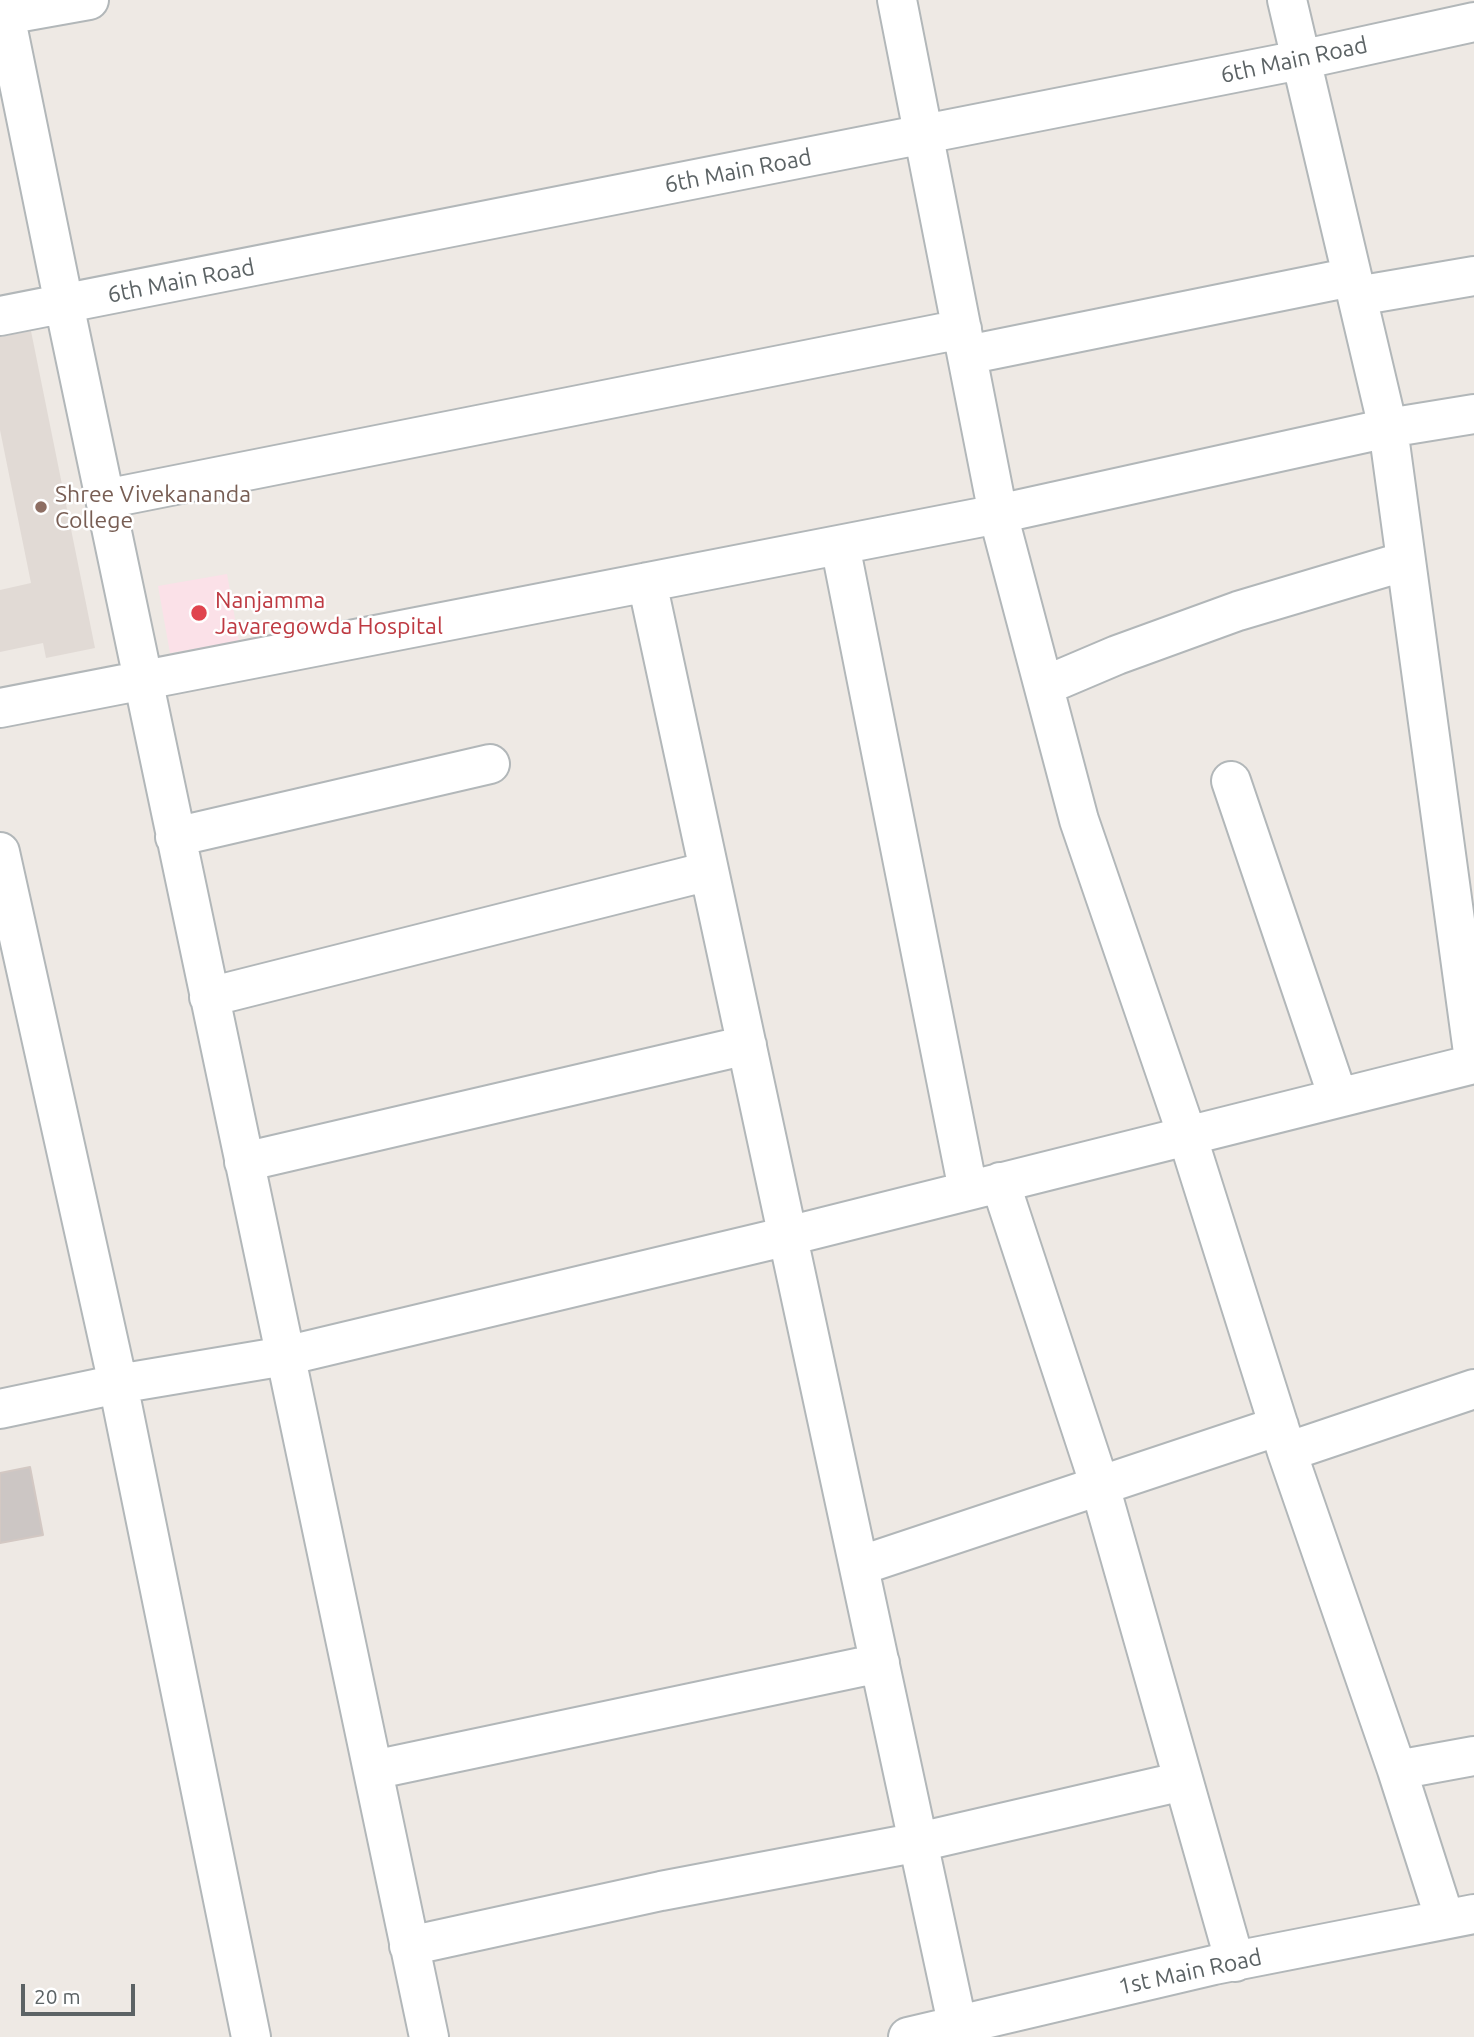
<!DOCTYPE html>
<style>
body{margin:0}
#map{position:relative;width:1474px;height:2037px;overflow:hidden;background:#eee9e4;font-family:Ubuntu,sans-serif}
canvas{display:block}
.scale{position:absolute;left:21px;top:1984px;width:114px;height:32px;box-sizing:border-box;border:4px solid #5c6365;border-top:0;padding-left:9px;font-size:21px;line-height:24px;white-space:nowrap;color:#5c6365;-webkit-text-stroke:5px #fff;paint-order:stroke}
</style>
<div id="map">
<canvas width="1474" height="2037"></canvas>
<div class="scale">20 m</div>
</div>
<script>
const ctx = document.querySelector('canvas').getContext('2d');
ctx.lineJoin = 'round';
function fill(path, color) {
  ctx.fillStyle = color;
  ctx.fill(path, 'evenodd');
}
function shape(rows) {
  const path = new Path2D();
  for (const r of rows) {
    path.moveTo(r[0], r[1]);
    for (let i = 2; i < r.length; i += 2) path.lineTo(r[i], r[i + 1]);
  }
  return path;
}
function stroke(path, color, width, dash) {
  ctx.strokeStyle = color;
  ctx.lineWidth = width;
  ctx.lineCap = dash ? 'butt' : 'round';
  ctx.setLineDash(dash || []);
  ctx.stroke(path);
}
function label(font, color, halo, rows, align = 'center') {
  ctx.font = font + ' Ubuntu,sans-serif';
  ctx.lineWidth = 5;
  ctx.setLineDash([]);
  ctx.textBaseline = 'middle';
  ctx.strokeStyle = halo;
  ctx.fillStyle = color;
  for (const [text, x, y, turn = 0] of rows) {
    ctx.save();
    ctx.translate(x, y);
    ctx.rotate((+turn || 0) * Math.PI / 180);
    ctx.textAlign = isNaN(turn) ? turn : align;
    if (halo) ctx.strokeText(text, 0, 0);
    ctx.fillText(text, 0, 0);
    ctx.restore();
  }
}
const education = shape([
 [31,331,95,648,46,658,43,643,0,652,0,590,31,583,0,430,0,337]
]);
const medical = shape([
 [227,574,239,641,170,653,158,586]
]);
const building = shape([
 [30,1467,43,1535,0,1543,0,1473,30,1467]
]);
const minor = shape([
 [2,0,64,304,429,2037],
 [897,0,998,514,1079,820,1187,1135,1287,1452,1397,1770,1440,1904,1447,1919],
 [1287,0,1388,428,1474,1060],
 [5,15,89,0],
 [1357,296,1474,276],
 [0,316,1300,60,1474,22],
 [967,355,1352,277],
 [105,499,962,329],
 [840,545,968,1190],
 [647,582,960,2037],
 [1044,686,1117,655,1238,611,1406,561],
 [0,708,998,514,1388,428,1474,414],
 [1231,781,1338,1097],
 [175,837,490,764],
 [0,852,118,1384,251,2037],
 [209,997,709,871],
 [244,1162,747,1045],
 [1000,1182,1100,1486,1235,1962],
 [0,1409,118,1384,285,1356,788,1236,1474,1064],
 [1287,1452,1474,1389],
 [859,1566,1279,1426],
 [373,1770,880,1663],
 [1397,1770,1474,1756],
 [409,1946,661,1891,919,1842,1183,1781],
 [908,2037,1214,1965,1474,1914]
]);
const markers = [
 [41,507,7,"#8d6e63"],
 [199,613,9,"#e0444e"]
];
const streetNames = [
 ["6th Main Road",1294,60,-12],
 ["6th Main Road",738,171,-11],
 ["6th Main Road",181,281,-11],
 ["1st Main Road",1190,1972,-12]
];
const educationNames = [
 ["Shree Vivekananda",55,494],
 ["College",55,520]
];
const healthNames = [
 ["Nanjamma",215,600],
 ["Javaregowda Hospital",215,626]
];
fill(education, '#e1dad5');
fill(medical, '#fbe1e8');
fill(building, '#ccc6c4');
stroke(building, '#d3c8c3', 2);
stroke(minor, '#b2b7b9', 42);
stroke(minor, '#fff', 38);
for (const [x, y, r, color] of markers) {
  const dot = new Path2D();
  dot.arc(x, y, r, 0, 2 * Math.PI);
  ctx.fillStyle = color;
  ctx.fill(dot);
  stroke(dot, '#fff', 2.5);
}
label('23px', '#5c6365', '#fff', streetNames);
label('23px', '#785e54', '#fff', educationNames, 'left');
label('23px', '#be3a42', '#fff', healthNames, 'left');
</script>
